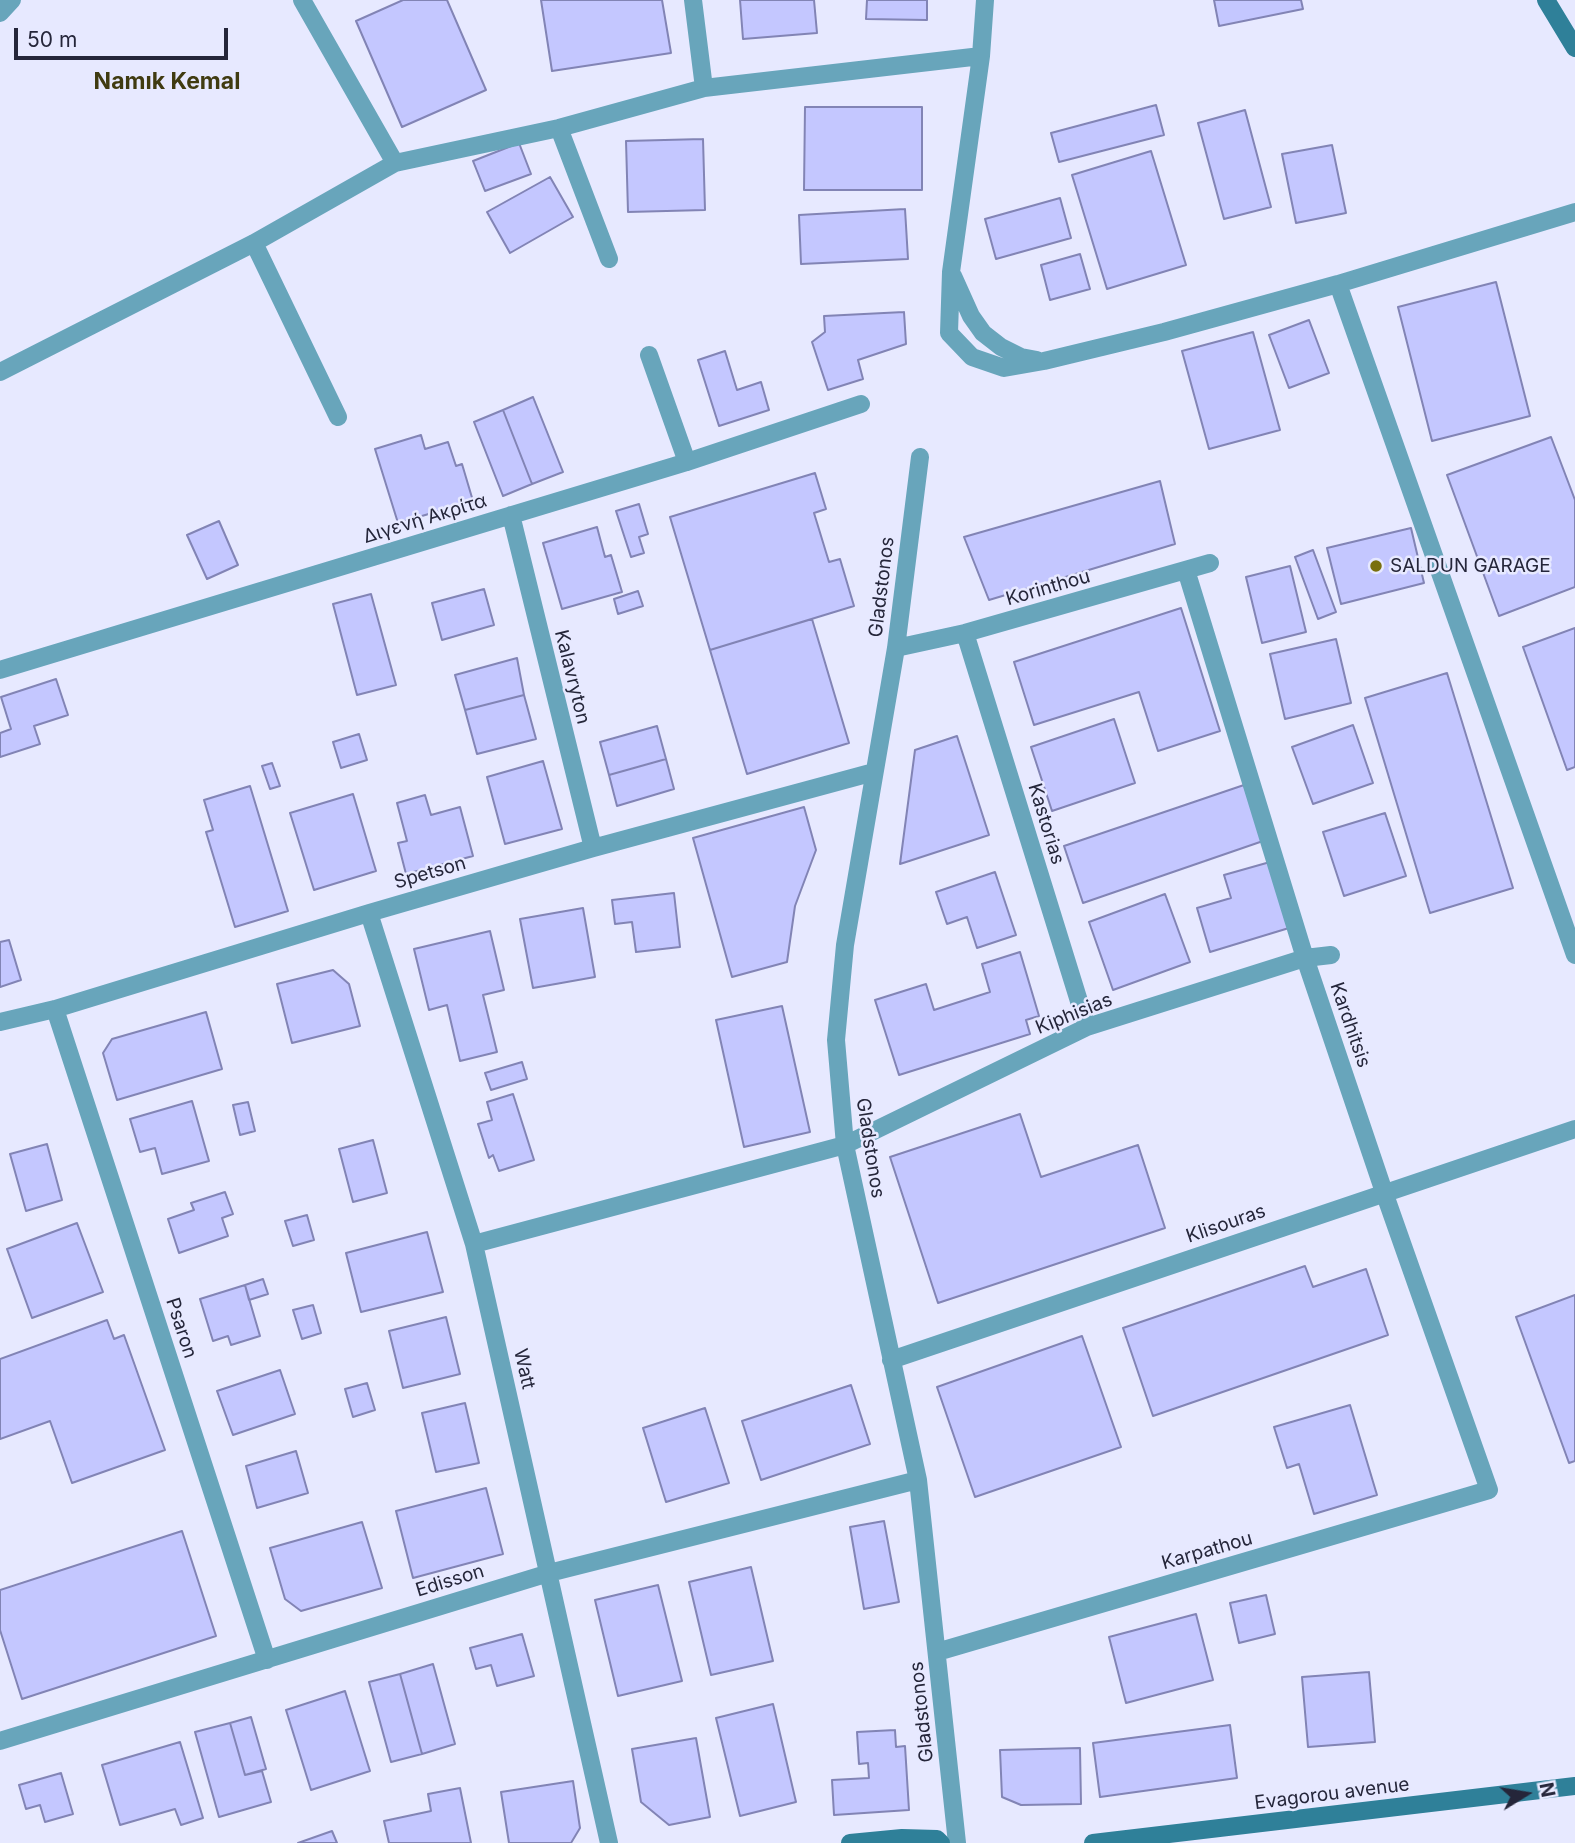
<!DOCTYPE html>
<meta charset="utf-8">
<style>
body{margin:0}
#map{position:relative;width:1575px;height:1843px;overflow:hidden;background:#e7e9ff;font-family:Inter,sans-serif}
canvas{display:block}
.north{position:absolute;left:1491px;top:1759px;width:70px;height:70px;-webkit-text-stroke:5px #e7e9ff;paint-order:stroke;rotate:79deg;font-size:19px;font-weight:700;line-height:28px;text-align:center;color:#25263a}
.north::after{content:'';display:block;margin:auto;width:24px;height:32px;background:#25263a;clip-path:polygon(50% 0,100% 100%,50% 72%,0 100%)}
.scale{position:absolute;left:14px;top:28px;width:214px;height:32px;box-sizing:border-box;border:4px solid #25263a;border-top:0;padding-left:9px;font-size:21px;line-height:24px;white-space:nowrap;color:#25263a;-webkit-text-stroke:5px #e7e9ff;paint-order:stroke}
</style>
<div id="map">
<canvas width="1575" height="1843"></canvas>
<div class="north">N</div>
<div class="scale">50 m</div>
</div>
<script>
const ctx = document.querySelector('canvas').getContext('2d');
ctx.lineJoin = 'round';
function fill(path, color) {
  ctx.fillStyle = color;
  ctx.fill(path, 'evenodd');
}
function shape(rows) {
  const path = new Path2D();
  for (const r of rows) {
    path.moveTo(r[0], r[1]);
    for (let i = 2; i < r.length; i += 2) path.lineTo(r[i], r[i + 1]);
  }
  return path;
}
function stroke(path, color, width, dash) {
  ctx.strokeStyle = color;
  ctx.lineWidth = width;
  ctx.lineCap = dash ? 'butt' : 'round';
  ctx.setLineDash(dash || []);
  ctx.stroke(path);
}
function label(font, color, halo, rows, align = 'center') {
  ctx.font = font + ' Inter,sans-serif';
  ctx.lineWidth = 5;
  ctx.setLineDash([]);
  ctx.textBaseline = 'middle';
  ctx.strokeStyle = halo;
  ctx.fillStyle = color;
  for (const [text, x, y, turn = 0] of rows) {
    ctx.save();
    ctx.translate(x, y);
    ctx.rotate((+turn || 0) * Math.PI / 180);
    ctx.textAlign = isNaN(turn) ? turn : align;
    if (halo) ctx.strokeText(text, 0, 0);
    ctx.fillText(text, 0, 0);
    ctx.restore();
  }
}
const building = shape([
 [403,0,447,0,486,90,402,127,356,21,403,0],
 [541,0,662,0,671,53,552,71,541,0],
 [740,0,814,0,817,33,743,39,740,0],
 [867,0,927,0,927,20,866,19,867,0],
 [1214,0,1301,0,1303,9,1219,26,1214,0],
 [1156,105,1164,135,1059,162,1051,133,1156,105],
 [805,107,922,107,922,190,804,190,805,107],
 [1245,110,1271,207,1224,219,1198,123,1245,110],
 [703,139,705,210,628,212,626,141,703,139],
 [519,143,531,174,485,191,473,161,519,143],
 [1332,145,1346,213,1296,223,1282,154,1332,145],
 [1151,151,1186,265,1107,289,1072,175,1151,151],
 [550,177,573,217,510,253,487,212,550,177],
 [1060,198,1071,238,996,259,985,219,1060,198],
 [905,209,908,259,801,264,799,215,905,209],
 [1080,254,1090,289,1050,300,1041,265,1080,254],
 [1496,282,1530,416,1432,441,1398,307,1496,282],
 [904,312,906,344,858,360,863,379,828,390,812,342,825,332,824,316,904,312],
 [1309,320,1329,373,1289,388,1269,335,1309,320],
 [1253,332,1280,430,1209,449,1182,351,1253,332],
 [725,351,737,390,761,382,769,410,719,426,698,360,725,351],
 [533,397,563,472,532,484,503,410,533,397],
 [503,410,532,484,503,496,474,422,503,410],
 [421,435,425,449,448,442,456,466,462,464,473,501,398,523,375,449,421,435],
 [1551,437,1575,500,1575,587,1499,616,1447,475,1551,437],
 [815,473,826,509,814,513,829,562,840,559,854,606,710,650,670,517,815,473],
 [1160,481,1175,544,989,600,964,537,1160,481],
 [639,504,648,534,639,537,644,553,631,557,616,511,639,504],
 [219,521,238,565,207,579,187,535,219,521],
 [597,527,605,557,611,555,622,592,562,609,543,543,597,527],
 [1411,528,1424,583,1341,604,1327,548,1411,528],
 [1313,550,1336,612,1318,619,1295,557,1313,550],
 [1290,566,1306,632,1262,643,1246,577,1290,566],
 [484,589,494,625,442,640,432,603,484,589],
 [638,591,643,606,618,614,614,599,638,591],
 [371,594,396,685,357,695,333,604,371,594],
 [1181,608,1220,731,1158,751,1139,692,1034,725,1014,662,1181,608],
 [812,619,849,743,747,774,710,650,812,619],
 [1575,628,1575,767,1567,770,1523,647,1575,628],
 [1336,639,1351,703,1285,719,1270,654,1336,639],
 [517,658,524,695,465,710,455,675,517,658],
 [1447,673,1513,888,1430,913,1365,698,1447,673],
 [56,679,68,715,34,726,40,744,0,757,0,733,11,729,1,697,56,679],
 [524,695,536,739,477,754,465,710,524,695],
 [1114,719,1135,783,1052,811,1031,747,1114,719],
 [1353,725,1373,783,1313,804,1292,747,1353,725],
 [657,726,666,759,609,775,600,742,657,726],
 [359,734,367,760,341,768,333,742,359,734],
 [957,736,989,835,900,864,915,750,957,736],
 [666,759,674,789,617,806,609,775,666,759],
 [543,761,562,829,505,844,487,777,543,761],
 [272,763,280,786,270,789,262,766,272,763],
 [1244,785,1263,841,1083,903,1064,846,1244,785],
 [250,786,288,911,235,927,206,832,213,830,204,800,250,786],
 [353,794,376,871,314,890,290,813,353,794],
 [425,795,431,815,460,807,473,856,406,874,398,843,407,841,397,803,425,795],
 [804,807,816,850,795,906,787,962,732,977,693,838,804,807],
 [1385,813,1406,876,1344,896,1323,832,1385,813],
 [1270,862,1289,928,1210,952,1197,908,1231,898,1224,875,1270,862],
 [995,872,1016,935,977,948,967,917,947,924,936,892,995,872],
 [674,893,680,947,636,952,632,922,615,924,612,900,674,893],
 [1165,894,1190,962,1113,990,1089,922,1165,894],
 [583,908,595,977,533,988,520,919,583,908],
 [490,931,504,990,483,995,497,1052,460,1061,447,1005,429,1010,414,949,490,931],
 [9,940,21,980,0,987,0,942,9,940],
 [1020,952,1039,1016,1026,1020,1030,1034,899,1075,875,1000,926,984,934,1010,990,992,982,964,1020,952],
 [333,970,349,984,360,1026,292,1043,277,984,333,970],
 [782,1006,810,1132,744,1147,716,1020,782,1006],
 [206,1012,222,1069,117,1100,103,1053,112,1039,206,1012],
 [522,1062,527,1079,491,1090,485,1073,522,1062],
 [513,1094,534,1160,499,1171,493,1155,489,1158,478,1124,492,1120,487,1102,513,1094],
 [192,1101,209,1161,162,1174,155,1148,140,1152,130,1119,192,1101],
 [248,1102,255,1131,240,1135,233,1105,248,1102],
 [1020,1114,1041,1177,1138,1145,1165,1228,938,1303,890,1157,1020,1114],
 [373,1140,387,1193,353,1202,339,1149,373,1140],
 [47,1144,62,1200,26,1211,10,1154,47,1144],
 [225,1192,233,1214,222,1218,228,1236,179,1253,168,1219,194,1210,191,1203,225,1192],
 [307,1215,314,1240,293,1246,285,1221,307,1215],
 [77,1223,103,1292,32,1318,7,1249,77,1223],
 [427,1232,443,1292,361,1312,346,1253,427,1232],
 [1305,1266,1313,1287,1366,1269,1388,1335,1153,1416,1123,1328,1305,1266],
 [263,1279,268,1294,249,1300,245,1285,263,1279],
 [245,1285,260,1336,231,1345,228,1336,213,1341,200,1299,245,1285],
 [1575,1295,1575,1461,1569,1463,1516,1317,1575,1295],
 [313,1305,321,1333,302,1339,293,1310,313,1305],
 [446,1317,460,1374,403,1388,389,1331,446,1317],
 [107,1320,114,1339,124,1335,165,1450,72,1483,50,1421,0,1439,0,1359,107,1320],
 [1082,1336,1121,1447,975,1497,937,1387,1082,1336],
 [280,1370,295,1414,233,1435,217,1391,280,1370],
 [367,1383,375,1410,353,1417,345,1389,367,1383],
 [851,1385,870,1444,761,1480,742,1421,851,1385],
 [465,1403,479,1463,436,1472,422,1413,465,1403],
 [1350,1405,1377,1495,1314,1514,1299,1464,1287,1468,1274,1427,1350,1405],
 [705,1408,729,1483,666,1502,643,1428,705,1408],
 [296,1451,308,1493,257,1508,246,1466,296,1451],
 [486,1488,503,1554,413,1578,396,1511,486,1488],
 [884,1521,899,1602,864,1609,850,1527,884,1521],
 [362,1522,382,1588,301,1611,285,1599,270,1548,362,1522],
 [182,1531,216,1636,22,1699,0,1630,0,1590,182,1531],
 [751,1567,773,1661,711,1675,689,1582,751,1567],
 [658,1585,682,1681,618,1696,595,1600,658,1585],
 [1266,1595,1275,1634,1239,1643,1230,1603,1266,1595],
 [1196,1614,1213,1680,1126,1703,1109,1637,1196,1614],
 [522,1634,534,1676,497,1686,491,1665,476,1669,470,1648,522,1634],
 [433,1664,455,1744,422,1754,400,1674,433,1664],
 [1369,1672,1375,1742,1308,1747,1302,1677,1369,1672],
 [400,1674,422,1754,391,1762,369,1682,400,1674],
 [345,1691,370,1771,311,1790,286,1710,345,1691],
 [773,1704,796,1802,740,1816,716,1718,773,1704],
 [251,1717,266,1769,245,1775,230,1723,251,1717],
 [230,1723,245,1775,262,1771,271,1802,219,1817,195,1732,230,1723],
 [1230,1725,1237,1778,1100,1797,1093,1743,1230,1725],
 [895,1730,896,1747,905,1746,909,1810,834,1815,832,1780,869,1778,868,1763,859,1764,857,1732,895,1730],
 [696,1738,710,1817,669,1825,641,1802,632,1749,696,1738],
 [180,1742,203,1818,181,1825,175,1809,120,1825,102,1765,180,1742],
 [1080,1748,1081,1804,1021,1805,1002,1797,1000,1750,1080,1748],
 [61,1773,73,1814,45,1822,40,1805,26,1809,19,1785,61,1773],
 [573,1781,580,1828,571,1843,509,1843,501,1792,573,1781],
 [460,1788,471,1843,389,1843,384,1821,431,1811,428,1794,460,1788],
 [332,1831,337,1843,298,1843,332,1831]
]);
const street = shape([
 [302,0,395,163,559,128,704,88,981,56],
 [693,0,704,88],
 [985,0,981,56,951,272,949,333,972,357,1004,368,1044,361,1164,332,1338,284,1575,212],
 [0,13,12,0],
 [559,128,609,259],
 [254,243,338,417],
 [953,276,971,316,983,333,1001,347,1021,357,1037,360],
 [1338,284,1575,955],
 [649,355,687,462],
 [0,372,254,243,395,163],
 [920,457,896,648,845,945,836,1040,845,1145,918,1480,957,1843],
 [511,515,593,848],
 [965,633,1087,1027],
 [896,648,965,633,1210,563],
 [0,670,687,462,861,404],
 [369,913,474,1244,609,1843],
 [55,1009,267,1660],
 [0,1022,55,1009,369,913,593,848,874,772],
 [474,1244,845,1145,1087,1027,1305,958,1331,955],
 [891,1360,1575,1129],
 [937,1652,1489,1490,1384,1192,1305,958,1186,570],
 [0,1741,549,1573,918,1480]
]);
const secondary = shape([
 [1546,0,1575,48],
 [850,1843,902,1838,937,1839,941,1843],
 [1093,1843,1575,1786]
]);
const markers = [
 [1376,566,7,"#796f0d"]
];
const streetNames = [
 ["Διγενή Ακρίτα",425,519,-17],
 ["Gladstonos",882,587,-83],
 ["Korinthou",1048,588,-16],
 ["Kalavryton",572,677,76],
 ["Kastorias",1046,824,73],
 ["Spetson",430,873,-16],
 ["Kiphisias",1074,1014,-22],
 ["Kardhitsis",1350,1025,71],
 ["Gladstonos",870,1148,81],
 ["Klisouras",1226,1224,-19],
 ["Psaron",181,1328,72],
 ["Watt",524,1369,77],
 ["Karpathou",1207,1551,-16],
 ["Edisson",450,1581,-17],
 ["Gladstonos",922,1712,-96],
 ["Evagorou avenue",1332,1794,-7]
];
const poiNames = [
 ["SALDUN GARAGE",1390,566]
];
const quarterNames = [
 ["Namık Kemal",167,82]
];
fill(building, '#c4c7ff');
stroke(building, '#8284b5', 2);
stroke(street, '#68a5bb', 18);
stroke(secondary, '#2f8099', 18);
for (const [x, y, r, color] of markers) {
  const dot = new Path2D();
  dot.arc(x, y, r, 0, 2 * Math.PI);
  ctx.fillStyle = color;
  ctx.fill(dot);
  stroke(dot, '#e7e9ff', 2.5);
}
label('19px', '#25263a', '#e7e9ff', streetNames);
label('19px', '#25263a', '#e7e9ff', poiNames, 'left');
label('bold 23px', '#403b11', '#e7e9ff', quarterNames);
</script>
